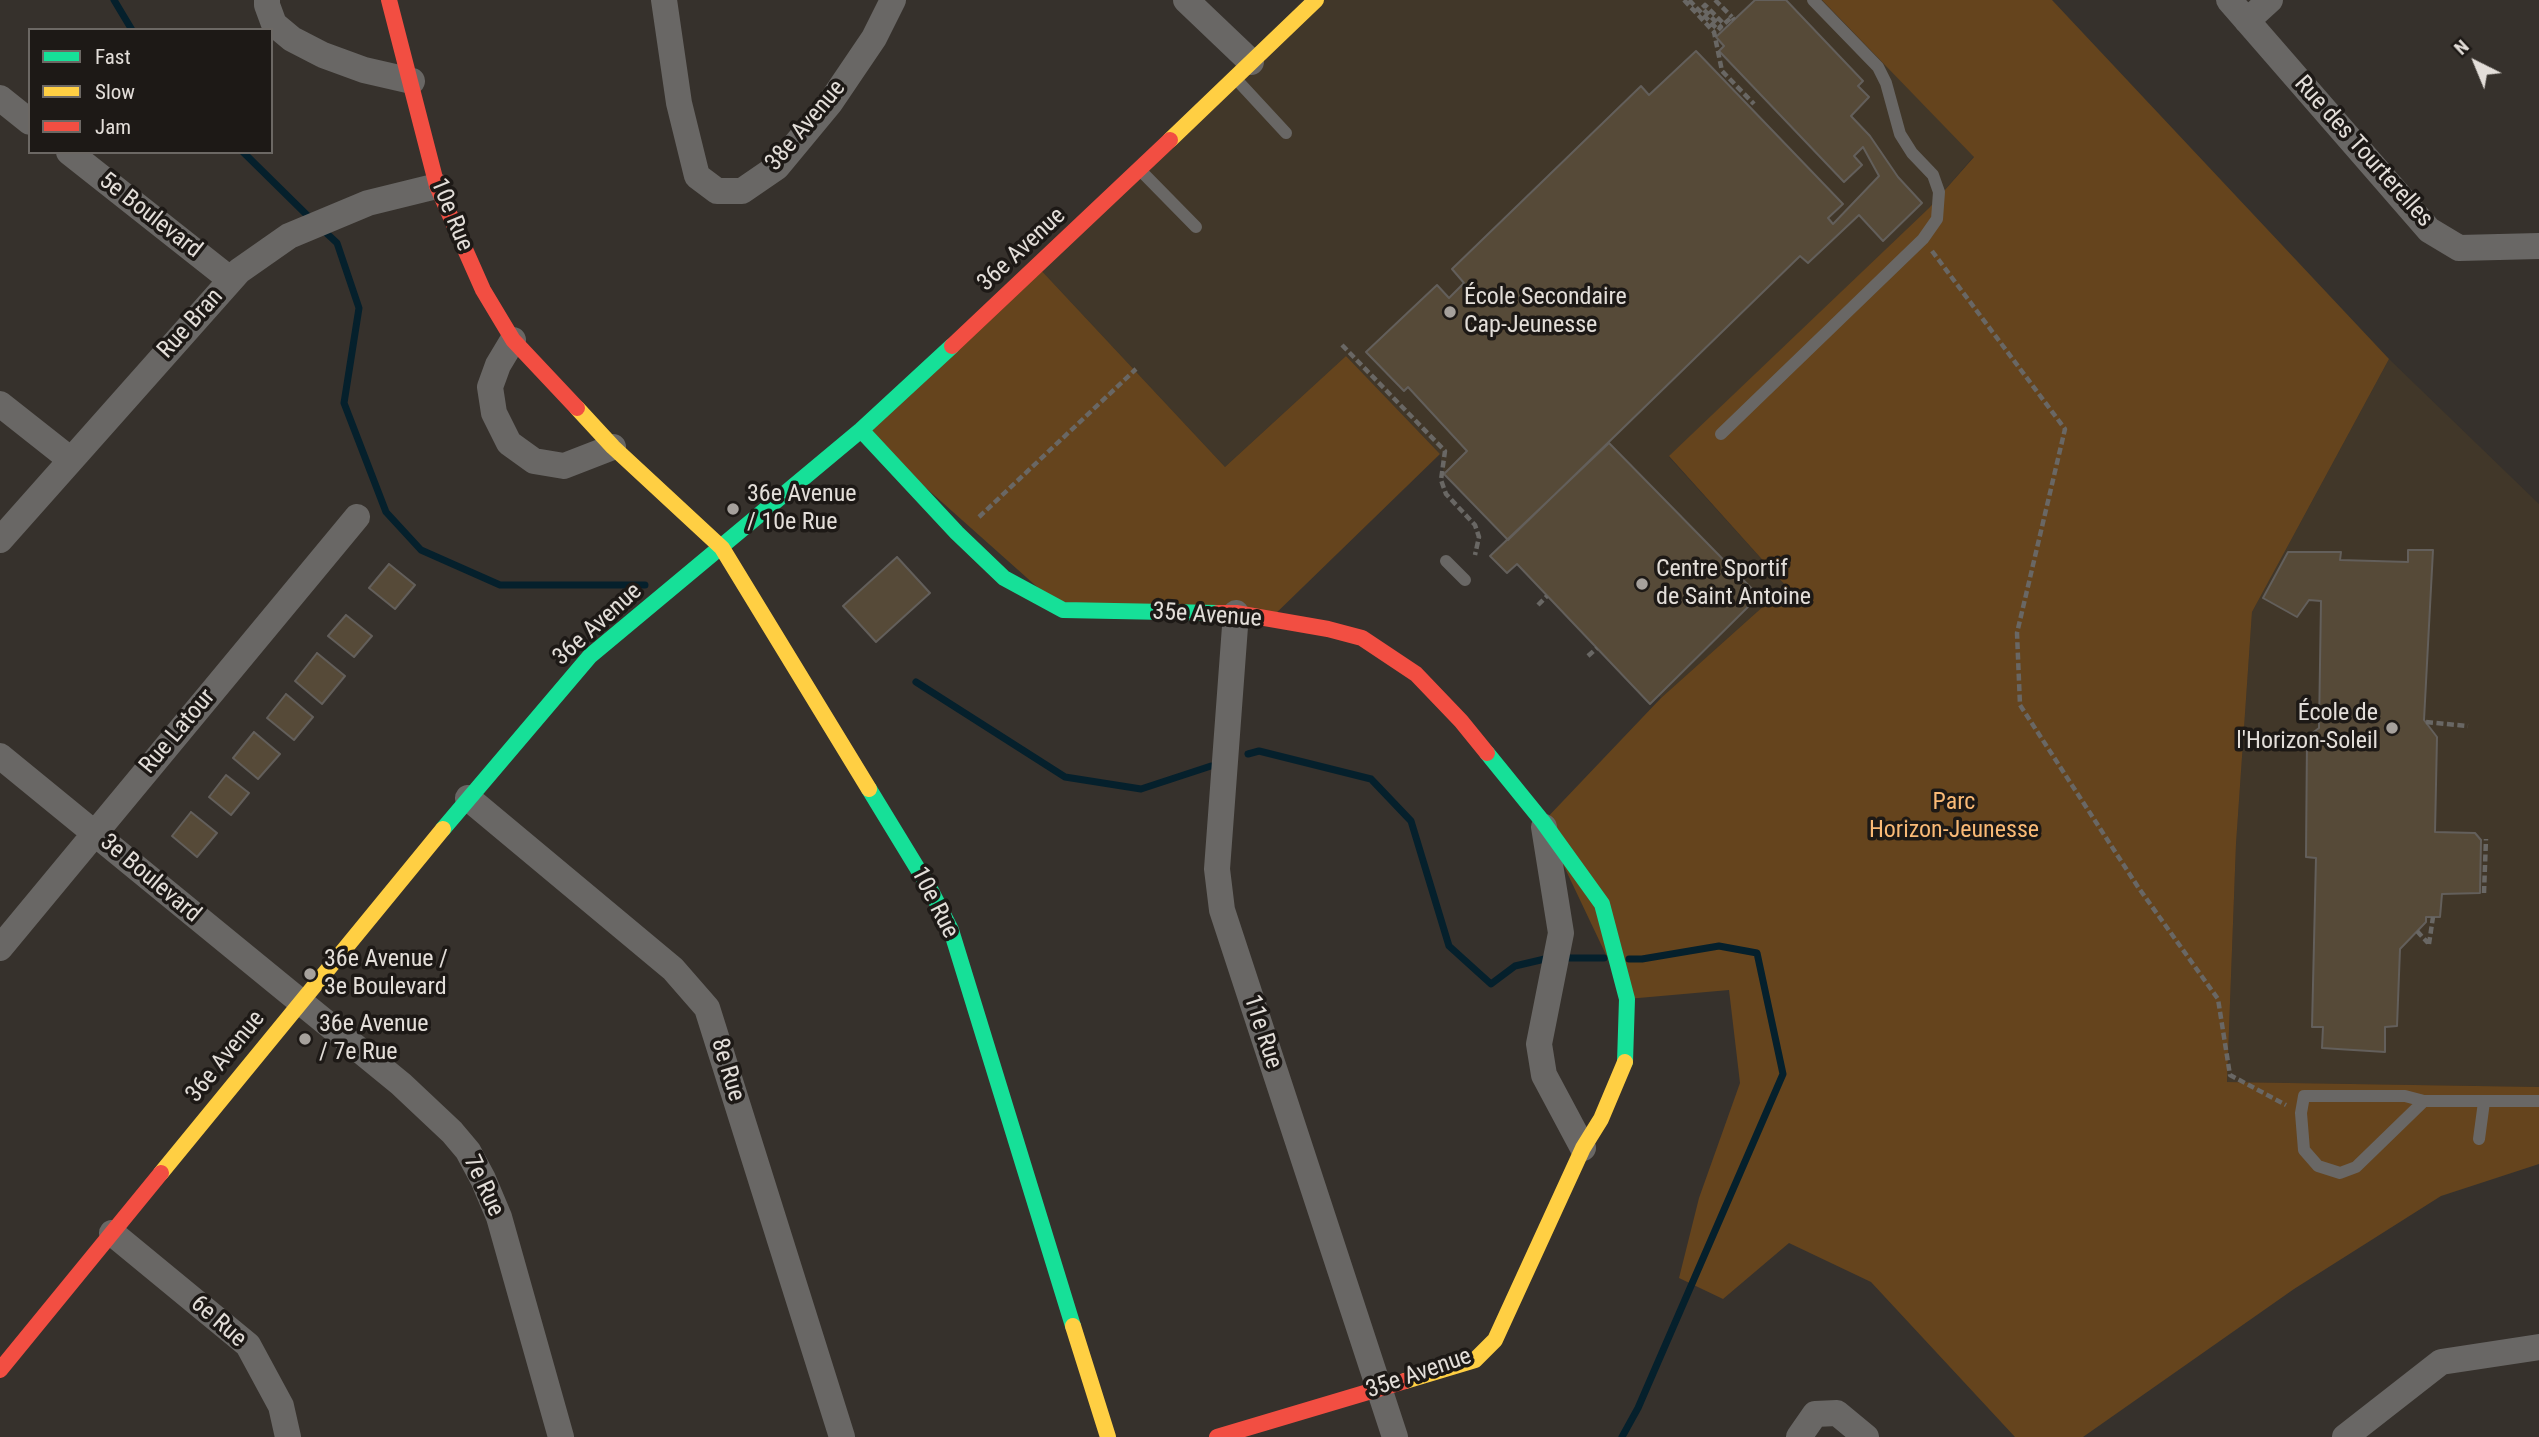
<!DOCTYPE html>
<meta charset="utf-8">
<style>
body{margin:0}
#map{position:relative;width:2539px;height:1437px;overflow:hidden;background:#36312c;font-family:"Roboto Condensed",sans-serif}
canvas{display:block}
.legend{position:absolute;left:28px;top:28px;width:245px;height:126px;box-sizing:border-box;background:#1d1916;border:2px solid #6c6864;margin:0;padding:9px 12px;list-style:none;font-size:21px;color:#e3ded9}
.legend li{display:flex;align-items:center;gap:14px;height:35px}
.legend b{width:35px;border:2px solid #6c6864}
.north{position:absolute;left:2441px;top:28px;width:70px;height:70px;-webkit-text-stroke:5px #1d1916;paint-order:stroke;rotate:317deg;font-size:19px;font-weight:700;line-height:28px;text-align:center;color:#e3ded9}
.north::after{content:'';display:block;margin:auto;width:24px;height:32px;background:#e3ded9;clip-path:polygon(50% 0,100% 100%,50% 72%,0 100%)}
</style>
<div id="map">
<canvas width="2539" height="1437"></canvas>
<ul class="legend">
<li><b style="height:9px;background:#16e098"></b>Fast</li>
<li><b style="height:9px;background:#ffcf43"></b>Slow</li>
<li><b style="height:9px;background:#f24e42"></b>Jam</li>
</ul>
<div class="north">N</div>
</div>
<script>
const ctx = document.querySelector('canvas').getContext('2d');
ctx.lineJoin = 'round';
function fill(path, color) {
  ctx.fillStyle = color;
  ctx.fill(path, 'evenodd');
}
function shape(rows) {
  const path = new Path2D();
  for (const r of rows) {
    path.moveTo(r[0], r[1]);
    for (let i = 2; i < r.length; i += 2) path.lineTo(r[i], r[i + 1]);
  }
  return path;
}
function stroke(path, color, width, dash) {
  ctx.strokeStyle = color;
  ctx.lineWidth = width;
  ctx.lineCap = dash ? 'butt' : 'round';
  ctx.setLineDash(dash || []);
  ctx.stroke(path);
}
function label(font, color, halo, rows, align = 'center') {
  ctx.font = font + ' "Roboto Condensed",sans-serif';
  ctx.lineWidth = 7;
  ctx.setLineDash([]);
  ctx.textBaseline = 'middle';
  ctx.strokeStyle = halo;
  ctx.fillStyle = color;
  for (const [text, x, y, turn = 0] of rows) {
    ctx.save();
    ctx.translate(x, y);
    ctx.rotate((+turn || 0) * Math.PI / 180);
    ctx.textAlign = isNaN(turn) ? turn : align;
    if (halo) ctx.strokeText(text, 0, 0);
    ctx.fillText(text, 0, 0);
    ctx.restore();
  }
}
const education = shape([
 [1316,0,1822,0,1974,156,1929,208,1669,457,1786,586,1661,698,1444,474,1440,454,1346,356,1225,467,1038,267],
 [2389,359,2539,504,2539,1087,2227,1082,2236,844,2252,612]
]);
const green = shape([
 [1822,0,2052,0,2389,359,2252,612,2236,844,2227,1082,2539,1087,2539,1164,2441,1196,2294,1289,2083,1437,2015,1437,1871,1282,1789,1243,1723,1299,1679,1278,1699,1198,1740,1083,1729,990,1627,999,1543,822,1661,698,1786,586,1669,456,1929,208,1974,157],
 [1038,267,1225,467,1346,356,1440,454,1269,620,1063,610,861,430]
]);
const stream = shape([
 [114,0,132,30],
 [243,152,312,220],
 [321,228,337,243,359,308,344,403,386,512,421,550,500,585,645,585],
 [916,682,1065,777,1141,789,1211,766],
 [1248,754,1259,751,1371,779,1411,821,1449,946,1491,984,1515,966,1549,958],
 [1569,958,1604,958],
 [1622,1437,1638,1408,1783,1074,1757,953,1719,946,1642,959,1629,959]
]);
const building = shape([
 [1755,0,1786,0,1863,81,1858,86,1869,97,1851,116,1870,136,1898,177,1922,203,1883,241,1859,215,1808,263,1800,256,1508,540,1444,474,1467,451,1408,387,1404,391,1366,352,1437,285,1449,298,1464,283,1452,269,1641,86,1649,95,1696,51,1843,204,1828,218,1833,224,1879,176,1863,147,1854,156,1862,165,1844,182,1719,51,1724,46,1716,37,1755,0],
 [1609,443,1759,596,1650,704,1517,564,1507,573,1490,556,1609,443],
 [2408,550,2433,550,2424,720,2437,737,2435,832,2475,833,2481,840,2480,893,2442,894,2440,917,2426,917,2426,922,2400,949,2397,1026,2385,1027,2385,1052,2322,1048,2323,1027,2312,1027,2316,858,2306,857,2307,737,2319,728,2321,601,2309,600,2297,617,2263,598,2288,552,2341,552,2340,560,2408,562,2408,550],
 [897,557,930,593,876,642,843,606,897,557],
 [389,564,415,585,395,609,369,588,389,564],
 [346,615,372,636,354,657,328,636,346,615],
 [317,653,345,676,322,704,295,681,317,653],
 [286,694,313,717,294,740,267,718,286,694],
 [254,732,280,754,258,779,233,758,254,732],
 [226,775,249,793,231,815,209,797,226,775],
 [191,812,217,833,197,857,172,836,191,812]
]);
const path = shape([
 [1684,0,1714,32,1722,71,1754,104],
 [1689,0,1718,30,1721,27,1702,8,1705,5,1724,24,1732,17,1734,20],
 [1715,0,1732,17],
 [1932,251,2065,429,2017,633,2020,705,2138,887,2218,999,2230,1075,2286,1105],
 [1342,345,1445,451,1441,480,1446,494,1475,525,1479,537,1475,555],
 [979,517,1136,369],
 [1538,605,1547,596],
 [1588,656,1597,648],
 [2426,722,2468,726],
 [2484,893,2486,839],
 [2417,931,2428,943],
 [2429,944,2433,917]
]);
const lane = shape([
 [1236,79,1286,133],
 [1142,172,1196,227],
 [1721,434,1923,239,1937,219,1939,192,1933,175,1912,153,1900,134,1886,83,1878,67,1813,0],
 [1446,561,1465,580],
 [2424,1101,2356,1167,2340,1173,2318,1166,2304,1150,2301,1113,2304,1096,2405,1096,2424,1101,2539,1101],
 [2479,1139,2484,1102]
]);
const street = shape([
 [267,0,267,5,274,24,292,39,323,55,364,70,412,81],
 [664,0,679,103,697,176,717,191,742,191,777,167,830,103,874,38,893,0],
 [1186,0,1251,62],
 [2229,0,2429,230,2459,248,2539,246],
 [2247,21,2270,0],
 [0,98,30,122],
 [69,152,231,280],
 [513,340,498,365,490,387,494,413,509,443,534,461,564,466,613,447],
 [0,404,71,460],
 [0,540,239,271,289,236,368,203,437,186],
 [1236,613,1217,869,1222,910,1395,1437],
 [0,756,401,1084,452,1132,468,1151,483,1179,499,1217,561,1437],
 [468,798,673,969,707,1008,842,1437],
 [1544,827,1561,933,1539,1044,1544,1075,1583,1148],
 [0,948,357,517],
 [112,1233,248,1345,281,1406,288,1437],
 [1799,1437,1815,1414,1837,1413,1866,1437],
 [2345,1437,2441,1362,2539,1347]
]);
const fast = shape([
 [861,430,957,533,1004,578,1063,610,1218,613],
 [1487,753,1543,822,1602,904,1627,999,1625,1062],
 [869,789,930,889,951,930,1073,1326],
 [443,829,590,656,861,430,952,346]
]);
const slow = shape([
 [1170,140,1316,0],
 [577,408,613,447,722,548,869,789],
 [161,1173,443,829],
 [1073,1326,1108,1437],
 [1405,1381,1475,1360,1495,1340,1583,1148,1601,1119,1625,1062]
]);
const jam = shape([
 [389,0,437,186,483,290,513,340,577,408],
 [952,346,1170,140],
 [1218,613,1236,613,1328,629,1362,638,1416,674,1461,721,1487,753],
 [0,1370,161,1173],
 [1217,1437,1405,1381]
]);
const markers = [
 [1450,312,7,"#a6a19c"],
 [733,509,7,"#a6a19c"],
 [1642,584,7,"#a6a19c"],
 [2392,728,7,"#a6a19c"],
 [310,974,7,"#a6a19c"],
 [305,1039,7,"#a6a19c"]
];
const streetNames = [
 ["38e Avenue",806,126,-50],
 ["Rue des Tourterelles",2363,152,48],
 ["10e Rue",451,215,68],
 ["5e Boulevard",150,216,38],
 ["36e Avenue",1022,250,-43],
 ["Rue Bran",191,324,-48],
 ["35e Avenue",1207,616,4],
 ["36e Avenue",598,625,-42],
 ["Rue Latour",178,732,-50],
 ["3e Boulevard",150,879,40],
 ["10e Rue",934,903,63],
 ["11e Rue",1262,1032,72],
 ["36e Avenue",226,1057,-51],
 ["8e Rue",727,1070,73],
 ["7e Rue",483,1186,65],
 ["6e Rue",218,1322,41],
 ["35e Avenue",1419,1374,-19]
];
const poiNames = [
 ["École Secondaire",1464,298],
 ["Cap-Jeunesse",1464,326],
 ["36e Avenue",747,495],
 ["/ 10e Rue",747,523],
 ["Centre Sportif",1656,570],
 ["de Saint Antoine",1656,598],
 ["École de",2378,714,"right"],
 ["l'Horizon-Soleil",2378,742,"right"],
 ["36e Avenue /",324,960],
 ["3e Boulevard",324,988],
 ["36e Avenue",319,1025],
 ["/ 7e Rue",319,1053]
];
const parkNames = [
 ["Parc",1954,803],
 ["Horizon-Jeunesse",1954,831]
];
fill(education, '#413729');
fill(green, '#65441d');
stroke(stream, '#05202c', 7);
fill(building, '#564a38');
stroke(building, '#635f5b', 2);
stroke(path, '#696764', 4.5, [7, 3.5]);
stroke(lane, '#696765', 12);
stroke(street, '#696765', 26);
stroke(fast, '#16e098', 16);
stroke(slow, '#ffcf43', 16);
stroke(jam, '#f24e42', 16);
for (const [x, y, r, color] of markers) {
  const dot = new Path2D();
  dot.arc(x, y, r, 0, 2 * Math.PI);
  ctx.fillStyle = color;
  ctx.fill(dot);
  stroke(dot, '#1d1916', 2.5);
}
label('24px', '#e3ded9', '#1d1916', streetNames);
label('24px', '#e3ded9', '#1d1916', poiNames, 'left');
label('24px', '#faba76', '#1d1916', parkNames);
</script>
